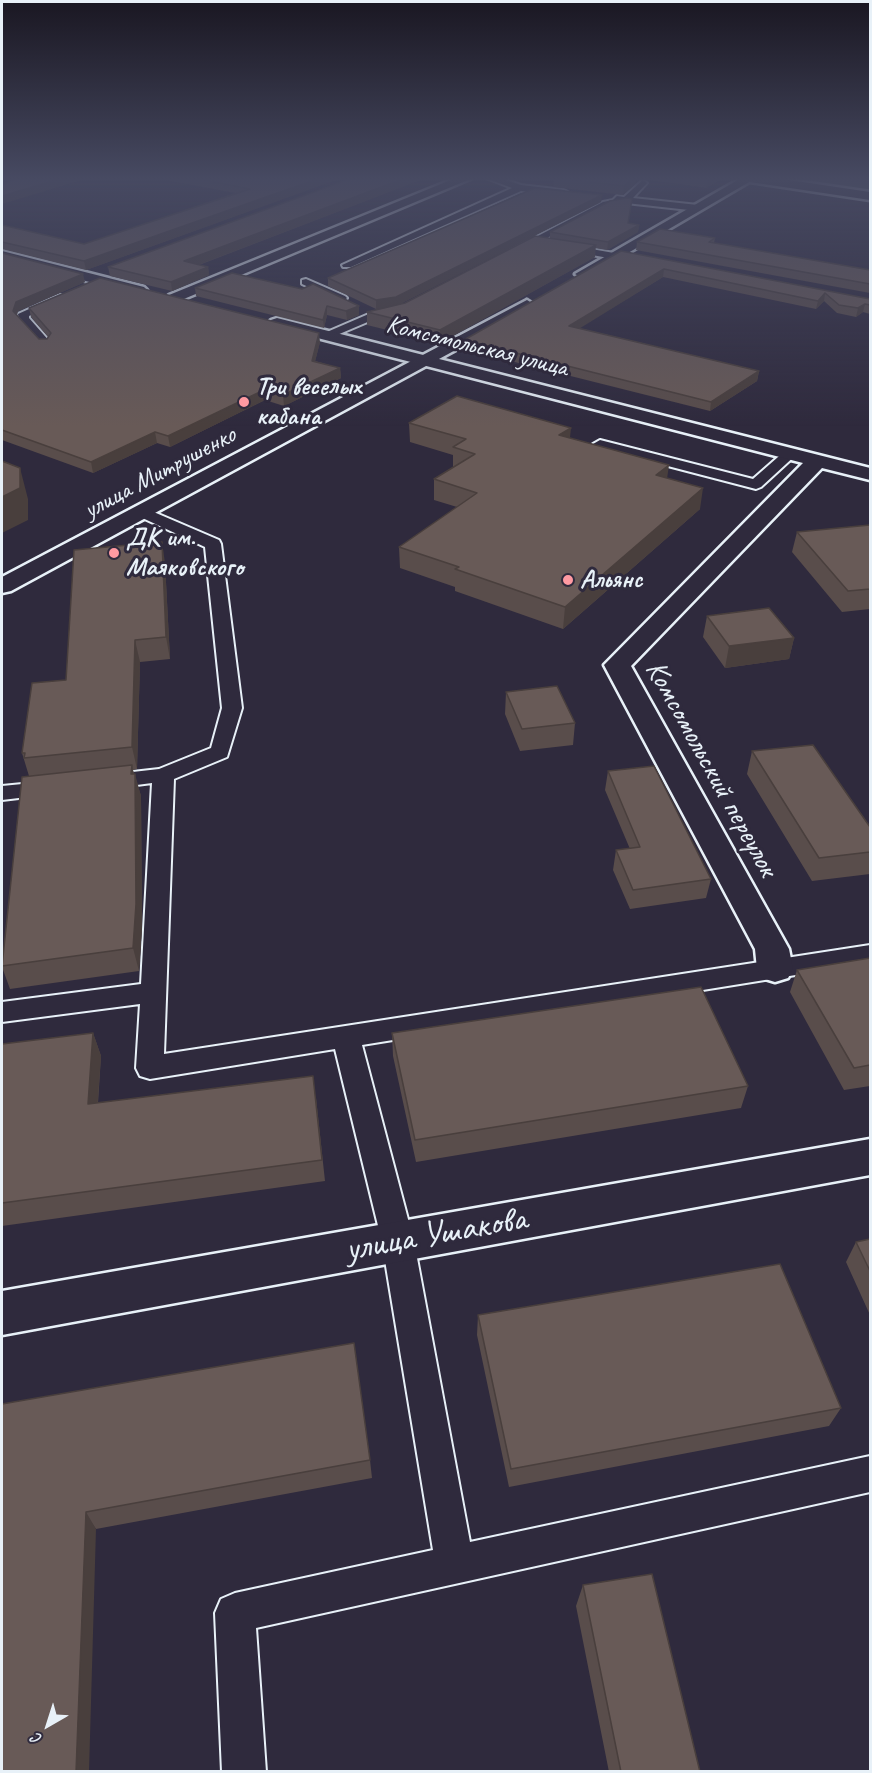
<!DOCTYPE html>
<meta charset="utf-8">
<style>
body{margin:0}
#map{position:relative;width:872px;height:1773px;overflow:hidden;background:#2f2a3d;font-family:Caveat,sans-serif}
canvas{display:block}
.frame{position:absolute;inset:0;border:3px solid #e8f1f8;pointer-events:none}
.north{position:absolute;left:18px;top:1695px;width:60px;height:60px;-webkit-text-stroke:4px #2f2a3d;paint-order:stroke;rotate:219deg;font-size:16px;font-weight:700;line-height:24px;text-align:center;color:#e8f1f8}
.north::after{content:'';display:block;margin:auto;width:21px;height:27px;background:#e8f1f8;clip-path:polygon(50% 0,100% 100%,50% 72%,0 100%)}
</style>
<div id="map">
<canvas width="872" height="1773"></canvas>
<div class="frame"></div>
<div class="north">С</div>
</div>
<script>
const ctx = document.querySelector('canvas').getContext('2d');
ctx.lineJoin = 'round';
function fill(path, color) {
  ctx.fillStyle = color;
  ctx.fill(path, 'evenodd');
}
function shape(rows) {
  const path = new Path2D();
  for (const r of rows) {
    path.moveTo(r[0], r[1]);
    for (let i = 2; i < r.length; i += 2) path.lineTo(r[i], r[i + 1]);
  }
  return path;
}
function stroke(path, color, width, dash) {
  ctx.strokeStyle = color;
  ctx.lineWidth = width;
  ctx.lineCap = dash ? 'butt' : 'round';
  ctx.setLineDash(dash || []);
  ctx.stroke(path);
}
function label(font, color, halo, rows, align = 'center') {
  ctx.font = font + ' Caveat,sans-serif';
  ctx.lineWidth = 6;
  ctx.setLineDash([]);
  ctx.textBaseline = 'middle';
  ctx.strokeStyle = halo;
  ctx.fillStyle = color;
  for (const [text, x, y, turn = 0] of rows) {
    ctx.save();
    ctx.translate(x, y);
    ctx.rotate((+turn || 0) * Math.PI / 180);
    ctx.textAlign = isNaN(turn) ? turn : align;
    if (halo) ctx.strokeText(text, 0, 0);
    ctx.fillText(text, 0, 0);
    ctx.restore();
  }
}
const green = shape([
 [870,177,870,194,761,178,761,177]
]);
const service = shape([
 [483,177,497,177,521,185,564,190,569,193,564,196,521,191,351,267,343,267,342,265,512,188,483,177],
 [643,180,647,183,633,198,698,205,703,208,698,211,626,203,609,206,518,253,509,251,603,202,613,200,617,196,624,197,643,180],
 [563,244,614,253,619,256,614,259,559,249,558,247,563,244],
 [306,279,345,296,347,298,345,300,337,300,302,284,302,280,306,279],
 [60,295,64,296,64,300,29,316,29,318,51,343,49,346,41,346,19,321,18,314,60,295],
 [398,309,404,312,402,314,377,318,330,338,326,339,320,335,371,313,398,309],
 [600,440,753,479,786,450,796,450,798,453,761,487,756,489,595,447,593,444,600,440],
 [142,507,219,540,221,544,242,708,227,757,174,779,164,1054,870,945,870,963,362,1045,414,1242,470,1542,870,1456,870,1492,256,1628,266,1772,222,1772,215,1613,221,1599,235,1593,433,1550,382,1242,335,1049,150,1079,140,1076,136,1068,140,1004,2,1022,2,1002,141,984,152,783,106,789,98,787,95,782,98,777,106,775,159,769,211,748,222,708,205,547,136,515,134,512,142,507],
 [53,781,61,783,64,788,61,793,2,800,2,786,53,781]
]);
const minor = shape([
 [458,177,475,177,179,301,174,303,166,298,169,295,458,177],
 [744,177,769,177,870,192,870,200,750,182,744,177],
 [2,251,144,287,147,290,139,295,2,259,2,251],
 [277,318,870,468,870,480,822,468,631,666,789,949,793,969,788,978,775,982,762,978,757,969,755,949,604,665,803,463,271,326,269,323,271,320,277,318],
 [870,1139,870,1175,2,1335,2,1291,870,1139]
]);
const tertiary = shape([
 [743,177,756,178,587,277,582,278,575,274,743,177],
 [527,300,535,305,533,308,11,591,2,593,2,577,527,300]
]);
const wall = shape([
 [149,177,344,177,86,270,2,249,2,225,84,244,235,193],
 [355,177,428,177,199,265,208,267,209,275,172,291,110,276,108,267],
 [725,177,706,188,636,178,635,184,623,195,553,187,554,178],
 [601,202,400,304,405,303,550,238,550,232,629,223,639,225,638,232,607,250,595,248,595,257,440,343,367,325,367,312,388,307,376,309,328,286,328,278],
 [715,238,714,243,870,270,870,293,636,250,637,242],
 [621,251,870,299,870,314,863,312,856,317,837,313,824,301,816,309,663,277,579,328,759,371,757,381,710,411,463,349,464,340],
 [2,253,85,282,18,311,17,315,39,339,47,339,48,337,31,317,29,308,320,342,315,361,340,368,341,378,284,406,265,400,170,447,157,443,93,473,2,440],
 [195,288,359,306,359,315,347,320,327,315,324,328,196,296],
 [409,423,570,438,667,478,700,509,563,629,455,591,455,587,400,568,399,547,457,507,434,500,434,479,453,467,453,455,410,442],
 [870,525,870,609,842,612,792,552,797,532],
 [165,563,170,659,140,662,137,769,133,770,141,796,142,927,139,971,10,989,2,967,2,962,29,776,22,753,66,680],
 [707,616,794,638,789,659,725,668,703,637],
 [506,692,575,723,573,745,520,751,505,714],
 [752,751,870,827,870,874,812,881,747,774],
 [608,771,711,879,706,898,630,909,613,870,616,850,630,849,605,790],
 [870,958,870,1086,844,1090,790,992,797,970],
 [93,1033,101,1056,98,1103,316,1098,325,1181,2,1226,2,1044],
 [392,1033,748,1086,741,1108,416,1162,393,1056],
 [870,1239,870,1315,846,1262,856,1242],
 [478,1315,841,1408,829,1426,509,1487,477,1335],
 [2,1404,370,1460,372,1478,96,1529],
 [583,1585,700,1772,609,1772,576,1606]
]);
const shadedWall = shape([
 [2,177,13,177,2,181],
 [66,177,92,177,2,204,2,196],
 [323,177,344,177,86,270,84,261],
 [408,177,428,177,185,270,184,261],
 [634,177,636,177,635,184,623,195,624,186],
 [710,177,725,177,706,188,707,179],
 [602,195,601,202,396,306,376,309,376,300],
 [639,225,638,232,607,250,608,242],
 [596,245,595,257,440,343,440,330],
 [208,267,209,275,172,291,171,282],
 [664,269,663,277,569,335,569,326],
 [83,274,85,282,18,311,15,320,13,311,16,302],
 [825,293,824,301,816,309,818,301],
 [865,304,863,312,856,317,858,308],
 [327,306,327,315,324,328,323,320],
 [359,306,359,315,347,320,346,311],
 [319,333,320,342,313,370,312,361],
 [340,368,341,378,284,406,283,395],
 [759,371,757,381,710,411,711,402],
 [264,390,265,400,170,447,168,436],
 [571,428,569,447,559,435],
 [155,432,157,443,93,473,91,462],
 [669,465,666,486,656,475],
 [20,468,28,499,28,520,2,533,2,497],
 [703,488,700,509,563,629,565,607],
 [162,542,165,563,170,659,166,637],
 [794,638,789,659,725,668,729,646],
 [135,640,140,662,137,769,132,747],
 [132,765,135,781,135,774,141,796,142,927,139,971,133,948],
 [93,1033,101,1056,96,1126,88,1104],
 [86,1512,96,1529,89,1772,76,1772]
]);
const building = shape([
 [22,177,66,177,2,196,2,185,22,177],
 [188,177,323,177,84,261,2,242,2,225,84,244,250,189,188,177],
 [355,177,408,177,184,261,208,267,171,282,108,267,355,177],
 [555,177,634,177,624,186,554,178,555,177],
 [535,188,602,195,396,297,376,300,328,278,535,188],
 [627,198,632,199,628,223,639,225,608,242,550,232,610,201,627,198],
 [660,229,715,238,709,242,870,270,870,284,637,242,660,229],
 [535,236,596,245,440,330,367,312,405,303,535,236],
 [621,251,870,299,870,305,865,304,858,308,839,305,825,293,818,301,664,269,569,326,759,371,711,402,464,340,621,251],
 [2,253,83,274,16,302,13,311,39,339,47,339,51,333,29,308,100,278,319,333,312,361,340,368,283,395,264,390,168,436,155,432,91,462,2,430,2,253],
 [232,273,302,289,313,284,359,306,346,311,327,306,323,320,195,288,232,273],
 [457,396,571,428,559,435,669,465,656,475,703,488,565,607,455,569,459,567,399,547,477,493,434,479,475,454,453,447,466,439,409,423,457,396],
 [2,461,20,468,20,488,2,497,2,461],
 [870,525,870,589,848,591,797,532,870,525],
 [162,542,166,637,135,640,132,747,24,758,25,753,22,753,32,683,66,680,74,550,162,542],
 [769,608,794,638,729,646,707,616,769,608],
 [557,686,575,723,522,729,506,692,557,686],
 [813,745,870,827,870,852,819,858,752,751,813,745],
 [132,765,131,774,135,774,136,904,133,948,2,966,22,777,132,765],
 [654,766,711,879,633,890,616,850,640,847,608,771,654,766],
 [870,958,870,1065,854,1068,797,970,870,958],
 [701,987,748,1086,415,1140,392,1033,701,987],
 [93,1033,88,1104,313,1076,322,1160,2,1203,2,1044,93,1033],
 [870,1239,870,1271,856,1242,870,1239],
 [780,1264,841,1408,511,1469,478,1315,780,1264],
 [354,1343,370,1460,86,1512,76,1772,2,1772,2,1404,354,1343],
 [652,1574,700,1772,621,1772,583,1585,652,1574]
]);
const markers = [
 [244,402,6,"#ff9aa2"],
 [114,553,6,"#ff9aa2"],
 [568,580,6,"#ff9aa2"]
];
const farStreetnames = [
 ["Комсомольская улица",477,347,14],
 ["улица Митрушенко",160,473,-28]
];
const farPoinames = [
 ["Три веселых",256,387],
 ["кабана",256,417],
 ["ДК им.",126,538],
 ["Маяковского",126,568],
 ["Альянс",580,580]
];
const streetNames = [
 ["Комсомольский переулок",711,769,61]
];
const nearStreetnames = [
 ["улица Ушакова",436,1235,-10]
];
fill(green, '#546962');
stroke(service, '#e8f1f8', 4);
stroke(minor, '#e8f1f8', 5);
stroke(tertiary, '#e8f1f8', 5);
fill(service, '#2f2a3d');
fill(minor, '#2f2a3d');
fill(tertiary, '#2f2a3d');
fill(wall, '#594d4b');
fill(shadedWall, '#493f3d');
fill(building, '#685a57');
stroke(building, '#493f3d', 1.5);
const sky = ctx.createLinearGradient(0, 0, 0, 426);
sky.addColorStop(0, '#1a1722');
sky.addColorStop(0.42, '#474a62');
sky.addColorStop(1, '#474a6200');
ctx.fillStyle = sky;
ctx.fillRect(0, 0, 872, 426);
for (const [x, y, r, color] of markers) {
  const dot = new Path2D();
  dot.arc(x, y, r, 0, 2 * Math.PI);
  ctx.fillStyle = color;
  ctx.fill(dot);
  stroke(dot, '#2f2a3d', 2);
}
label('26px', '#e8f1f8', '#2f2a3d', farStreetnames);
label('bold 26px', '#e8f1f8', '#2f2a3d', farPoinames, 'left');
label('30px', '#e8f1f8', '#2f2a3d', streetNames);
label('36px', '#e8f1f8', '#2f2a3d', nearStreetnames);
</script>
